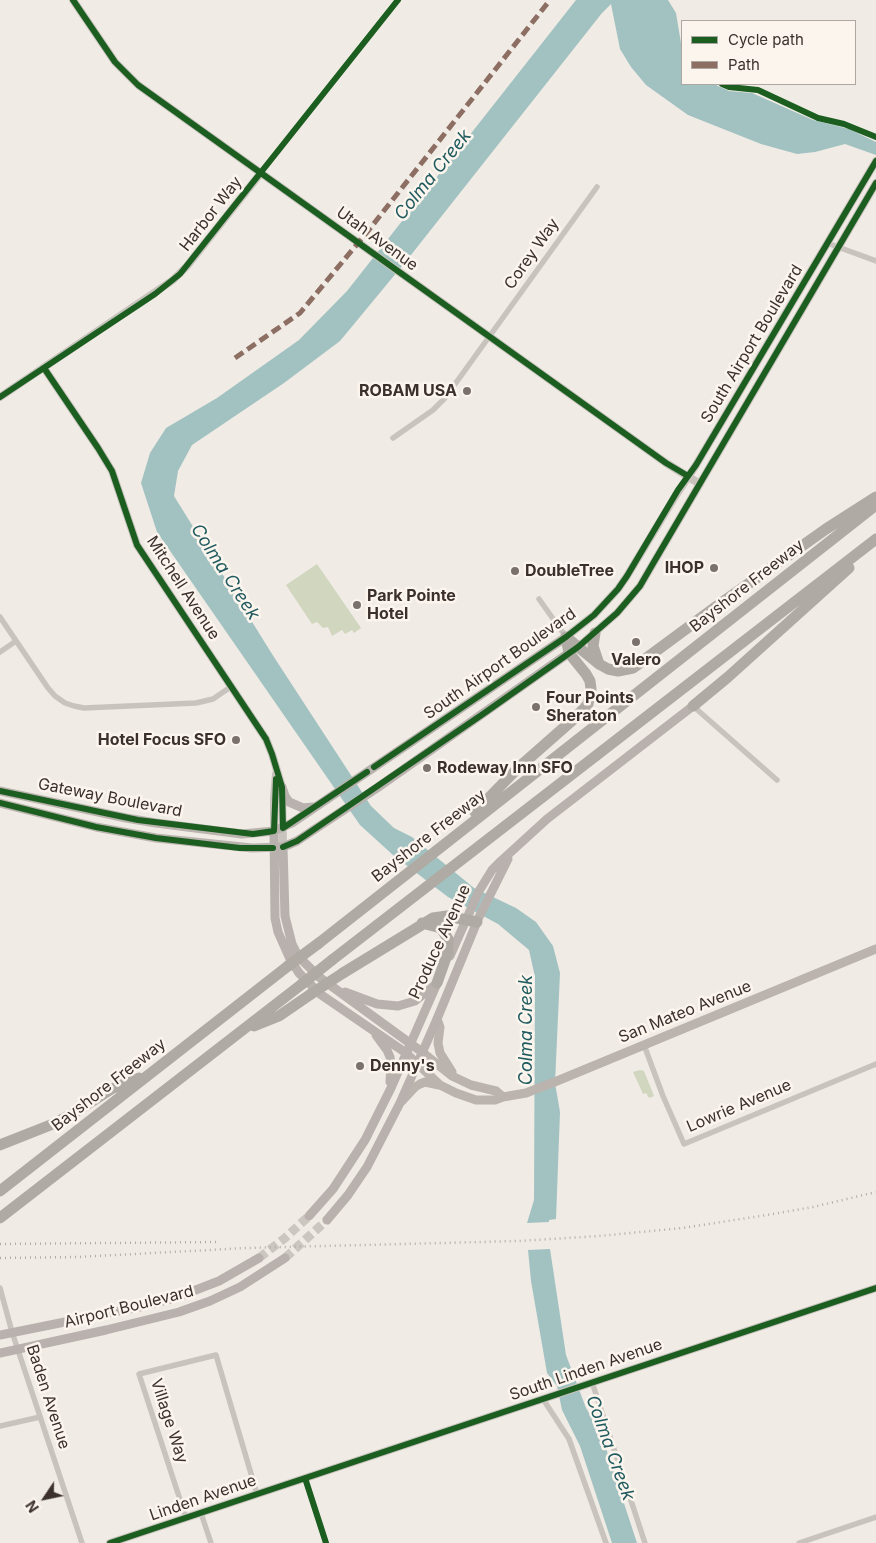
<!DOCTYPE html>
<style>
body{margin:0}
#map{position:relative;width:876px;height:1543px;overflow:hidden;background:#f0ebe5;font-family:Inter,sans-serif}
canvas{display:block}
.legend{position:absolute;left:681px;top:20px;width:175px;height:65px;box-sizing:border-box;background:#fbf5ee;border:1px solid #aea6a0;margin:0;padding:6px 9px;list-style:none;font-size:15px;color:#3b302b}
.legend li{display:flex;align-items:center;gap:10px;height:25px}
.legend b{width:25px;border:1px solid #aea6a0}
.north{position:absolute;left:20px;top:1473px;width:50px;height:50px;-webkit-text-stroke:4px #fbf5ee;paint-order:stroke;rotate:236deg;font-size:14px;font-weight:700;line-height:20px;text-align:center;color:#3b302b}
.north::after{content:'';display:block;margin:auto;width:18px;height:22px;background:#3b302b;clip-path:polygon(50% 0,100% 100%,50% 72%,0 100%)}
</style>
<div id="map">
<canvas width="876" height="1543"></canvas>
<ul class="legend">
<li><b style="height:6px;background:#1b5e20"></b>Cycle path</li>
<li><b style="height:6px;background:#8d6e63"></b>Path</li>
</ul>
<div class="north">N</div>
</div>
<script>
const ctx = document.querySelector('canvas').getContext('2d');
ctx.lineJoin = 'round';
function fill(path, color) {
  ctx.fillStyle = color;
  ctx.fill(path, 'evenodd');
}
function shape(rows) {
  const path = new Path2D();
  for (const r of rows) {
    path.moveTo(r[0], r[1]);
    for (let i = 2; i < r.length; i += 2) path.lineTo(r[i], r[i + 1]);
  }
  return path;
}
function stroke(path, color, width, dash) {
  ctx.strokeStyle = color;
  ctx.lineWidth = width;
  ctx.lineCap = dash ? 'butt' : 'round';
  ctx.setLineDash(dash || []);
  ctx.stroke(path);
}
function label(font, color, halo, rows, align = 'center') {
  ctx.font = font + ' Inter,sans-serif';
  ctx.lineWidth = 5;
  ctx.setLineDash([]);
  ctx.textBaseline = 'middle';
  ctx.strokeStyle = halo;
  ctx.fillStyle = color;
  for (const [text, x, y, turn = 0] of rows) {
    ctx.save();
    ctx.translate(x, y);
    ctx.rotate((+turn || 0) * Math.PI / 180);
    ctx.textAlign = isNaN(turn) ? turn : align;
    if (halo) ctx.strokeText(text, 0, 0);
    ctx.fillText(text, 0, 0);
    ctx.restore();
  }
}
const green = shape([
 [317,564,361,628,354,633,352,630,345,634,342,630,332,636,328,627,323,628,317,622,312,624,286,585],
 [640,1070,644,1071,654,1096,649,1098,646,1093,643,1094,633,1072]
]);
const water = shape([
 [576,0,668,0,676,13,682,49,682,84,714,84,729,91,752,93,813,120,849,129,876,142,876,155,845,144,815,152,797,154,761,144,688,115,646,85,631,67,620,49,611,4,602,13,407,260,340,341,284,383,192,445,178,471,174,496,272,654,371,806,394,828,412,837,474,888,516,908,536,922,553,946,560,973,555,1083,560,1112,556,1219,549,1220,549,1222,527,1223,534,1200,535,977,529,950,498,924,448,897,393,855,360,825,157,532,141,483,150,453,166,428,217,398,299,340,347,291],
 [550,1249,566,1355,586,1408,601,1433,637,1543,612,1543,580,1446,562,1410,557,1386,547,1373,531,1281,528,1250]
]);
const primaryTunnel = shape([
 [259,1258,285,1238,309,1216],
 [285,1258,327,1220]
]);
const minor = shape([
 [260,174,398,0],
 [827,243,876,261],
 [393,438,433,410,445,398,597,187],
 [539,599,566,637],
 [0,617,48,688,55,696,65,703,74,706,84,708,196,703,213,699,232,686],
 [0,652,16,641],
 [693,706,777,780],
 [644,1045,663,1096,684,1144,876,1064],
 [0,1288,12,1332,82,1543],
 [592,1382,645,1543],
 [543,1399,569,1439,606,1543],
 [0,1426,40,1417],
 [305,1478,326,1543],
 [201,1513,211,1543],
 [186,1518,139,1374,216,1355,257,1494],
 [799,1543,876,1517]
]);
const tertiary = shape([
 [73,0,115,62,138,85,666,463,700,484],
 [44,368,98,448,112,471,137,545,266,739,272,754,282,787,283,847],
 [0,397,173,280,187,266,260,174],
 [566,637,594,615,618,589,627,576,676,495,696,465,876,161],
 [578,647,617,613,640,586,876,183],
 [274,831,274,798,276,774],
 [110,1543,876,1288]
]);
const secondary = shape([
 [0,791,126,818,156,823,242,834,274,831],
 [0,803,96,827,156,838,252,848,280,847],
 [437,1019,440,1027,438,1043,440,1053,452,1072],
 [422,1052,452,1076,471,1085,496,1091,503,1097],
 [406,1053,440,1085,456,1093,476,1100,495,1100,503,1097,526,1093,557,1081,876,949],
 [402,1101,415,1087,420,1084,425,1082,439,1085]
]);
const primary = shape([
 [282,787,285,796,289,802,303,808,313,807],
 [450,956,479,891,492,870,501,861,547,819,693,706],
 [345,992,377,1004,398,1006,415,1001,435,985],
 [376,1035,387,1050,390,1057,391,1064,390,1082],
 [422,1052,319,977,298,956,292,944,285,916,283,847,297,841,377,788,573,650],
 [406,1053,320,994,299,973,290,959,278,932,275,918,274,831,292,823,566,637],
 [309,1216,333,1189,365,1140,391,1088,439,979],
 [327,1220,348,1195,367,1167,400,1103,437,1019,479,917,508,859],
 [0,1335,144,1306,175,1298,219,1281,259,1258],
 [0,1353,106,1330,179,1312,210,1301,240,1287,285,1258]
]);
const motorway = shape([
 [595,633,593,646,599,664],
 [566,637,599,664,608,669,618,671,633,668,717,606,826,529,876,497],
 [693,706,728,677,849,568],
 [475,812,517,769,576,717,588,704,591,689,590,681,586,674,569,653,566,637],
 [422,923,441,928,448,939,448,952,437,983],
 [319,943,876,505],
 [332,960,876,539],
 [343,973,433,918,447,916,477,922],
 [254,1026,279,1016,311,994],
 [0,1145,53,1124,72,1114,111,1089,139,1078],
 [0,1191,288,966],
 [0,1218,302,984]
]);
const rail = shape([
 [0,1244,217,1242],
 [0,1258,78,1257,246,1248,519,1241,599,1236,682,1228,767,1215,813,1207,876,1192]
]);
const motorwayBridge = shape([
 [288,966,319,943],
 [302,984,332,960],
 [311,994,343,973]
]);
const quiet = shape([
 [235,358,300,313,368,231,550,0]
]);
const cycleway = shape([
 [73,0,115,62,138,85,666,463,688,476],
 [722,84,729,87,758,90,818,118,844,124,876,137],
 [44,368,98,448,112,471,137,545,266,739,272,754,282,787,283,828],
 [0,397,155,294,180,274,398,0],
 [374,767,566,637,594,615,618,589,627,576,678,490,696,465,876,161],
 [0,791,138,820,253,834,274,831,276,779],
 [0,803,96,827,156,838,240,848,273,848],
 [283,828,367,772],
 [283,847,297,841,483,714,578,647,617,613,640,586,651,567,876,183],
 [305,1478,326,1543],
 [110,1543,876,1288]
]);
const markers = [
 [467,391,5,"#7a716c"],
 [714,568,5,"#7a716c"],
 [515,571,5,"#7a716c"],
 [357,605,5,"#7a716c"],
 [636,642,5,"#7a716c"],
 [536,707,5,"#7a716c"],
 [236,740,5,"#7a716c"],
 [427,768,5,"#7a716c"],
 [360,1066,5,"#7a716c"]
];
const streetNames = [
 ["Harbor Way",211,214,-52],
 ["Utah Avenue",377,239,36],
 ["Corey Way",532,254,-55],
 ["South Airport Boulevard",752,344,-59],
 ["Bayshore Freeway",747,586,-38],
 ["Mitchell Avenue",183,588,57],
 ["South Airport Boulevard",500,664,-35],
 ["Gateway Boulevard",110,798,11],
 ["Bayshore Freeway",429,836,-38],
 ["Produce Avenue",440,942,-65],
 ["San Mateo Avenue",685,1012,-22],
 ["Bayshore Freeway",109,1085,-38],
 ["Lowrie Avenue",739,1106,-23],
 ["Airport Boulevard",129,1307,-14],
 ["South Linden Avenue",586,1370,-19],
 ["Baden Avenue",48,1397,72],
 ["Village Way",169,1421,72],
 ["Linden Avenue",203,1498,-19]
];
const poiNames = [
 ["ROBAM USA",457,391,"right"],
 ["IHOP",704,568,"right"],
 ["DoubleTree",525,571],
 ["Park Pointe",367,596],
 ["Hotel",367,614],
 ["Valero",636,660,"center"],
 ["Four Points",546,698],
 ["Sheraton",546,716],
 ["Hotel Focus SFO",226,740,"right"],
 ["Rodeway Inn SFO",437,768],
 ["Denny's",370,1066]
];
const waterNames = [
 ["Colma Creek",433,175,-51],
 ["Colma Creek",225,572,57],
 ["Colma Creek",527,1030,-90],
 ["Colma Creek",610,1448,70]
];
fill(green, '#d1d6bf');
fill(water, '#a1c2c1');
stroke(primaryTunnel, '#ccc6c0', 9, [9, 4.5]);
stroke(minor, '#c9c3be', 5.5);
stroke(tertiary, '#c9c3be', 8);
stroke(secondary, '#bab3ae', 9);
stroke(primary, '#b8b1ad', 9);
stroke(motorway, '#afaaa4', 11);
stroke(rail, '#b1aca8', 2.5, [1, 4]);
stroke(motorwayBridge, '#afaaa4', 11);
stroke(quiet, '#8d6e63', 5, [10, 5]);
stroke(cycleway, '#1b5e20', 6);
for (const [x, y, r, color] of markers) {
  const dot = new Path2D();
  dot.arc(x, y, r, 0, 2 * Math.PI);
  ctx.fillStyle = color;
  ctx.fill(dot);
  stroke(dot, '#fbf5ee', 2);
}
label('16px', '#3b302b', '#fbf5ee', streetNames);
label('bold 16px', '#3b302b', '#fbf5ee', poiNames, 'left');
label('italic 18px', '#1f5a5e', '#fbf5ee', waterNames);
</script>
